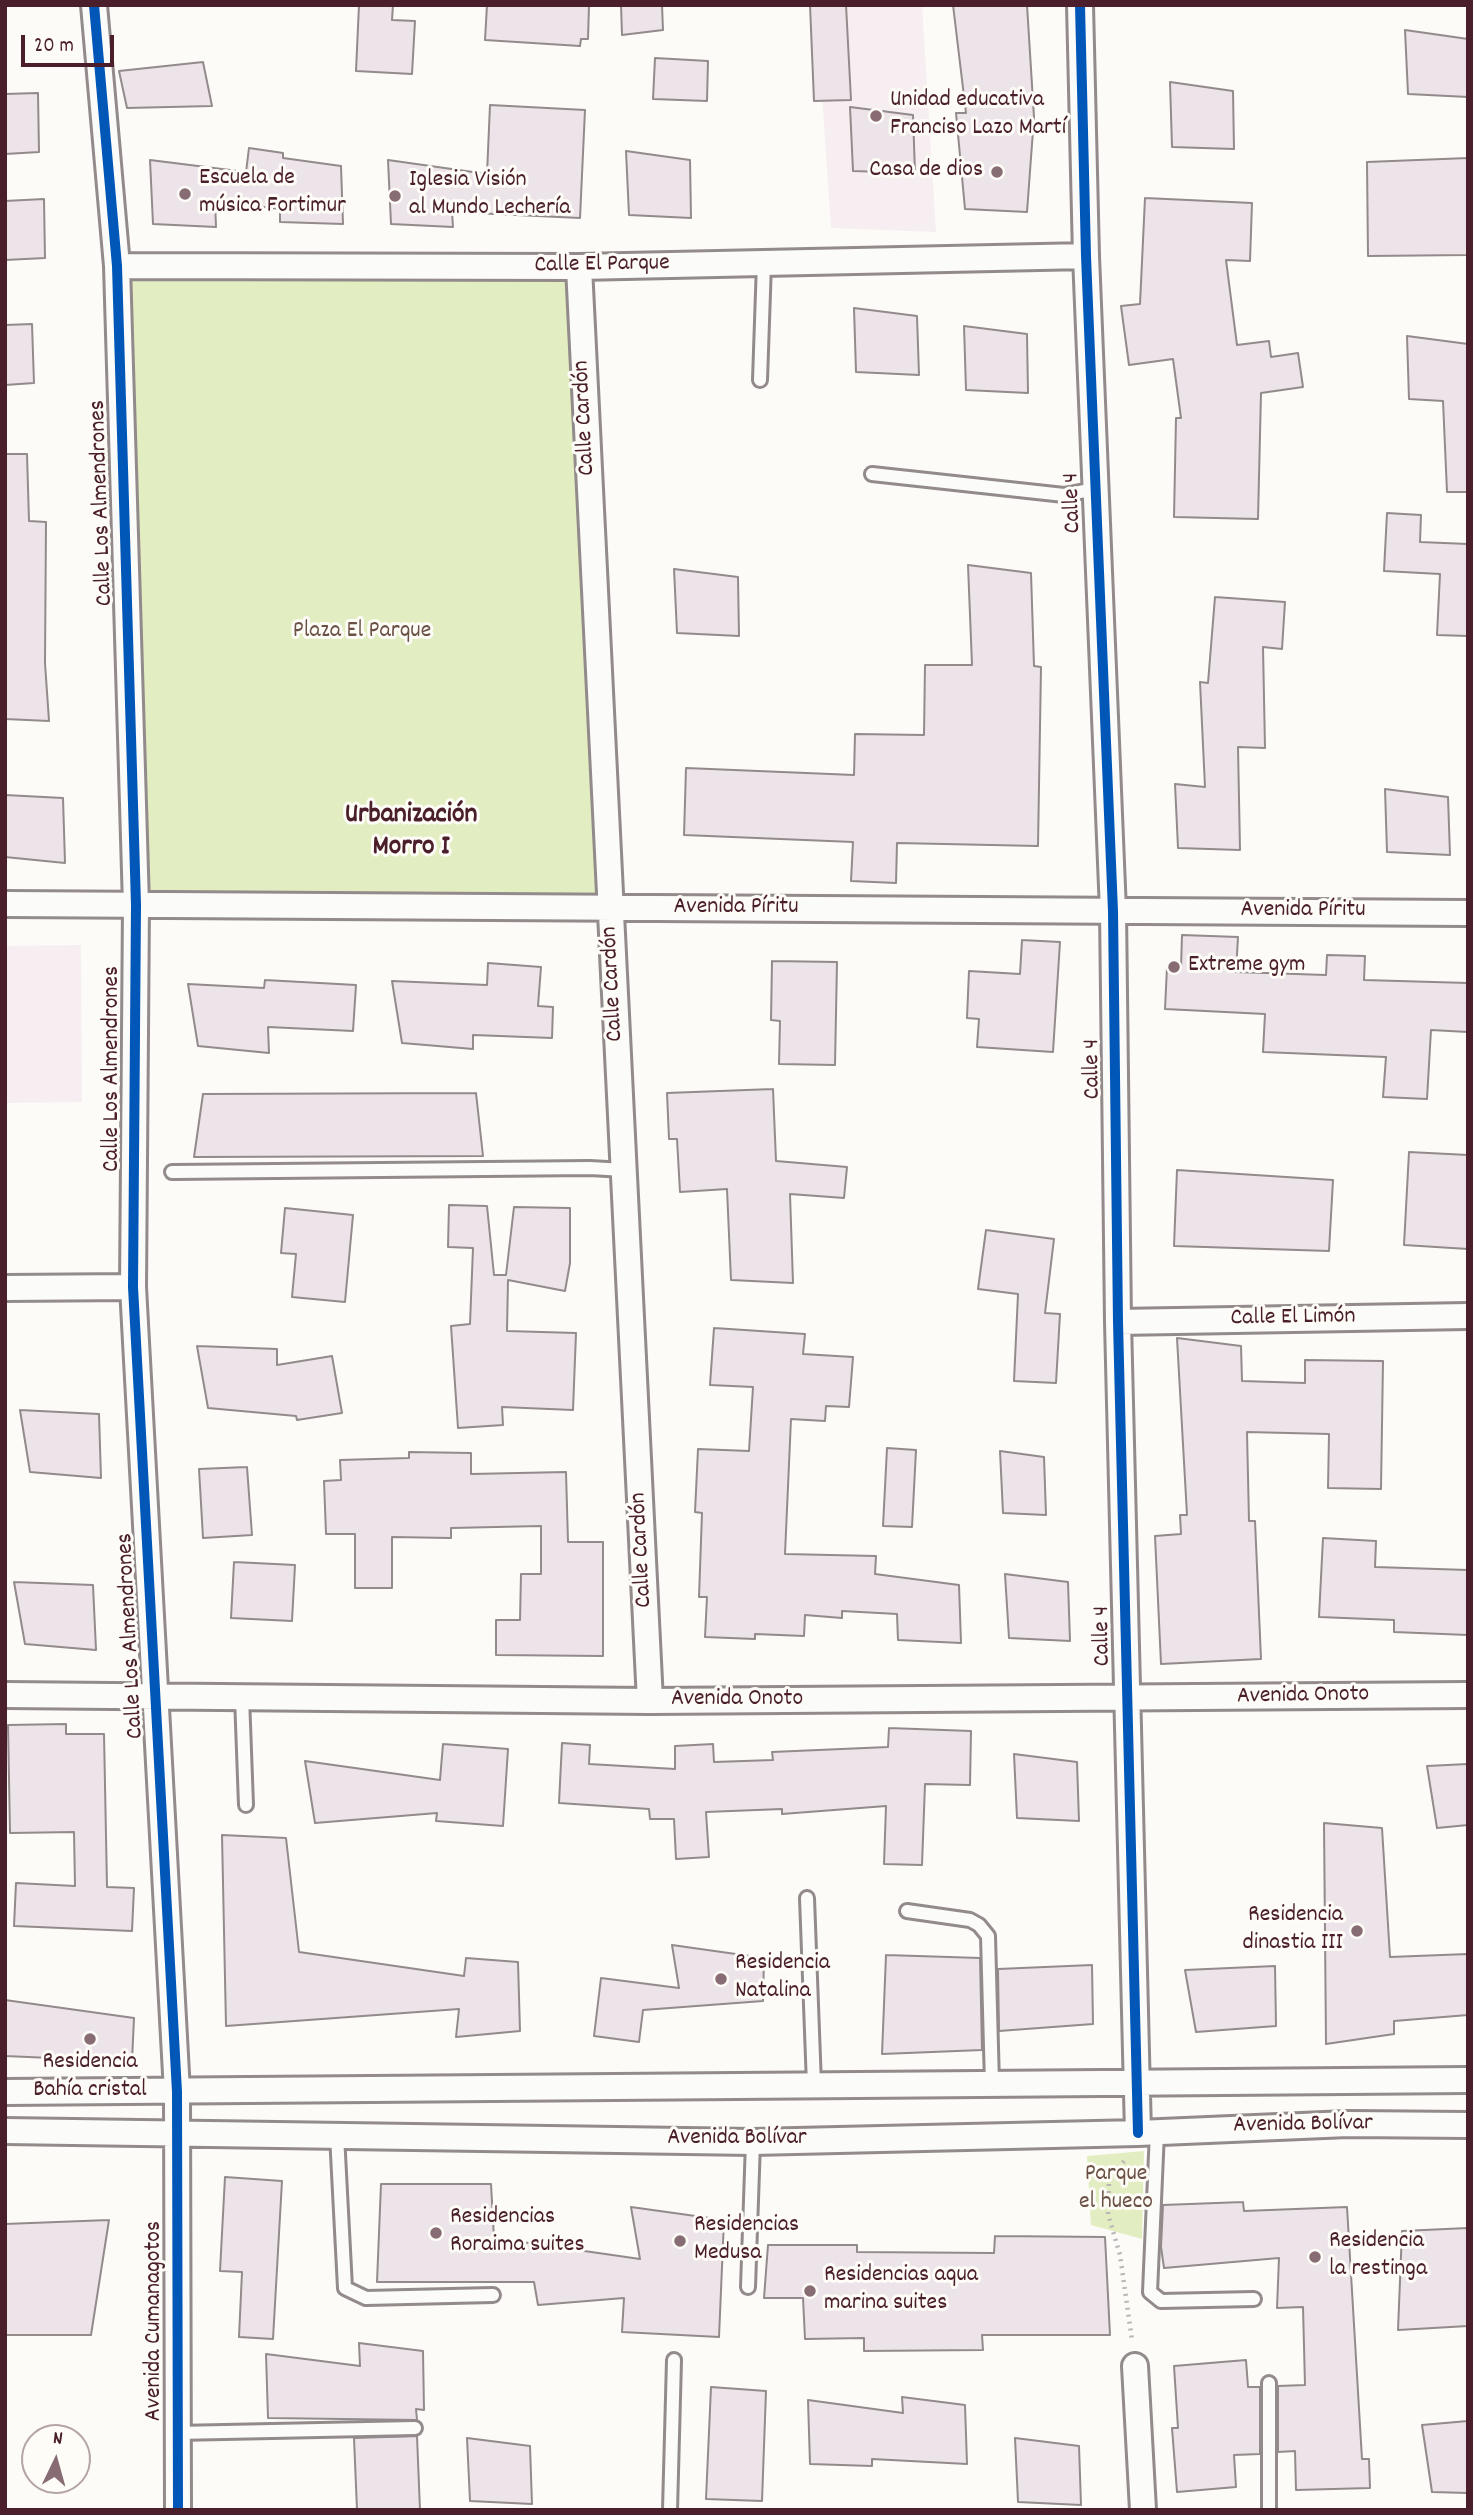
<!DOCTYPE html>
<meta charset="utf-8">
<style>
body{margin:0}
#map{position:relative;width:1473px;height:2515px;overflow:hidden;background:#fcfbf8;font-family:Dekko,sans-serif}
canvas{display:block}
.frame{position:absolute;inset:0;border:7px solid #4a1f2b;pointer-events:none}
.north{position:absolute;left:21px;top:2424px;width:70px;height:70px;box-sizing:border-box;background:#fdfcf7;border:2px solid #b5a4a5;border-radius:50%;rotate:5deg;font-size:19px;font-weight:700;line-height:28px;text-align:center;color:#4a1f2b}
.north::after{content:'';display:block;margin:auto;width:24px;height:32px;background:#886c73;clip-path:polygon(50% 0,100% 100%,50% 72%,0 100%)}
.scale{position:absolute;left:21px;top:35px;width:93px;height:32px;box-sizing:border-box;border:4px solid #4a1f2b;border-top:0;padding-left:9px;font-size:21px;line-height:24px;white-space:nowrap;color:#4a1f2b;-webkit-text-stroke:5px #fdfcf7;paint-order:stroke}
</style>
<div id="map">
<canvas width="1473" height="2515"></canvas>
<div class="frame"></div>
<div class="north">N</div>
<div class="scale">20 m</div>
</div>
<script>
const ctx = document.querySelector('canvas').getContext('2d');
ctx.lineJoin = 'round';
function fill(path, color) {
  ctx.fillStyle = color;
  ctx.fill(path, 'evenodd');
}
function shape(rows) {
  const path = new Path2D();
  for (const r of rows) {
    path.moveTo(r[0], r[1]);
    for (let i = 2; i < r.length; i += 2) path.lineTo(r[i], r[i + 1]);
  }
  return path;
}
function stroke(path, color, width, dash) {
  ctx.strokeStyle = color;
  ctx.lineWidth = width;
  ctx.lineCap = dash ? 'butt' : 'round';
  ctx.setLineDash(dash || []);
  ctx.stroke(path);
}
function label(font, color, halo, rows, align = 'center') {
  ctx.font = font + ' Dekko,sans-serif';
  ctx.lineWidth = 6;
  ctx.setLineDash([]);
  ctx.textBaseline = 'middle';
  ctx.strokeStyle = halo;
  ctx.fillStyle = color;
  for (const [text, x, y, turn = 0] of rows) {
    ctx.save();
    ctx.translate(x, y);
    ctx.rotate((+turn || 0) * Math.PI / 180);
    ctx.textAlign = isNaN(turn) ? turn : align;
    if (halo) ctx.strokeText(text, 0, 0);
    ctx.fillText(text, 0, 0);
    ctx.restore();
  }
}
const built = shape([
 [816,5,922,5,936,232,831,228],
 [81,945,82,1102,5,1103,5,946]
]);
const green = shape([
 [117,266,579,267,610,908,136,905],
 [1144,2151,1142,2239,1091,2225,1087,2156]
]);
const building = shape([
 [359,5,393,5,392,20,415,21,412,74,356,71,359,5],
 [487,5,589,5,588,39,581,39,580,46,485,40,487,5],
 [621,5,662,5,663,30,622,35,621,5],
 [810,5,846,5,851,100,814,101,810,5],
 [953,5,1027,5,1034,117,1027,212,965,209,956,113,966,113,953,5],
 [1405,30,1468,39,1468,97,1408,94,1405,30],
 [655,58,708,61,707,101,653,99,655,58],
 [203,62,212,106,127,108,119,71,203,62],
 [1170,82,1233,91,1234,149,1172,147,1170,82],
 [38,93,39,152,5,154,5,94,38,93],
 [490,105,585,110,580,218,452,212,453,227,391,224,388,160,487,174,490,105],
 [850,107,913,115,915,173,853,171,850,107],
 [249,148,283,153,283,158,341,166,343,224,280,222,280,209,215,201,216,227,153,224,150,160,246,172,249,148],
 [626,151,690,160,691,218,629,215,626,151],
 [1468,158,1468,255,1368,256,1367,162,1468,158],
 [1145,198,1252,203,1250,261,1226,260,1237,345,1269,341,1271,357,1298,353,1303,387,1261,393,1258,519,1174,517,1176,418,1181,418,1173,359,1129,365,1121,306,1140,304,1145,198],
 [44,199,45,258,5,260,5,201,44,199],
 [854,308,917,316,919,375,856,372,854,308],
 [32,324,34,383,5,385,5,325,32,324],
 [964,326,1027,334,1028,393,966,390,964,326],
 [1407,336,1468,344,1468,492,1447,492,1443,401,1409,399,1407,336],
 [5,454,27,454,29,521,46,522,45,663,49,721,5,719,5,454],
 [1387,513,1421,515,1420,542,1468,544,1468,636,1437,635,1440,574,1384,571,1387,513],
 [968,565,1031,573,1034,666,1041,667,1038,846,897,843,896,883,851,881,853,842,684,835,686,768,854,775,855,734,924,735,925,665,972,665,968,565],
 [674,569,738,577,739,636,677,633,674,569],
 [1215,597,1285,602,1282,649,1263,647,1265,748,1238,747,1240,850,1178,848,1175,784,1205,787,1200,682,1208,683,1215,597],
 [1385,789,1448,797,1450,855,1387,852,1385,789],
 [5,795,63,798,65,863,5,857,5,795],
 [1182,935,1238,937,1236,972,1326,975,1327,955,1365,956,1364,980,1468,983,1468,1032,1431,1030,1427,1099,1383,1097,1386,1057,1263,1052,1265,1014,1165,1009,1167,967,1181,968,1182,935],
 [1022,940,1060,942,1053,1052,977,1047,979,1019,967,1018,969,971,1020,974,1022,940],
 [772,961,837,962,835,1065,779,1064,780,1021,771,1020,772,961],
 [488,963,541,967,538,1006,553,1007,552,1038,473,1035,473,1049,402,1043,392,981,487,985,488,963],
 [265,980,356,985,353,1031,268,1027,269,1053,198,1046,188,984,264,988,265,980],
 [773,1089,776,1161,847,1167,844,1198,790,1194,793,1283,731,1280,727,1189,680,1192,677,1139,669,1139,667,1093,773,1089],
 [476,1093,483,1156,194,1157,203,1094,476,1093],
 [1409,1152,1468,1155,1468,1249,1404,1245,1409,1152],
 [1177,1170,1333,1180,1329,1251,1174,1246,1177,1170],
 [449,1205,487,1206,494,1275,506,1275,514,1207,570,1208,570,1263,565,1291,508,1280,507,1331,576,1333,573,1410,502,1407,503,1425,458,1428,451,1326,470,1324,473,1248,448,1247,449,1205],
 [285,1208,353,1215,345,1302,292,1297,296,1254,281,1253,285,1208],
 [986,1230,1054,1239,1045,1313,1060,1314,1056,1383,1014,1381,1018,1294,978,1289,986,1230],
 [714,1328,805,1334,803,1354,853,1357,849,1407,826,1406,825,1421,791,1419,785,1554,876,1556,875,1574,959,1585,961,1643,898,1640,897,1614,842,1611,842,1618,805,1615,804,1636,755,1634,755,1639,705,1637,707,1597,699,1597,702,1513,695,1512,698,1449,749,1451,753,1387,710,1385,714,1328],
 [1177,1338,1241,1346,1242,1381,1305,1383,1305,1360,1383,1361,1381,1489,1328,1488,1329,1434,1247,1432,1249,1521,1255,1521,1261,1659,1161,1664,1155,1536,1181,1534,1180,1515,1187,1515,1177,1338],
 [197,1346,277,1349,277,1365,332,1356,342,1413,297,1420,296,1416,208,1408,197,1346],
 [20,1410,99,1414,101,1478,30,1472,20,1410],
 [887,1448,916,1450,912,1527,883,1526,887,1448],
 [1000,1451,1044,1457,1046,1515,1003,1513,1000,1451],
 [409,1452,471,1453,471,1474,566,1472,568,1542,603,1542,603,1656,496,1655,496,1620,520,1620,521,1574,541,1574,541,1526,451,1528,451,1538,392,1537,392,1588,355,1588,355,1534,326,1534,324,1481,341,1480,340,1460,409,1458,409,1452],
 [247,1467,252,1535,203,1538,199,1469,247,1467],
 [1323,1538,1376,1541,1375,1567,1468,1570,1468,1635,1394,1632,1394,1620,1319,1617,1323,1538],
 [234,1562,295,1565,292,1621,231,1618,234,1562],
 [1005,1574,1068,1582,1070,1641,1009,1638,1005,1574],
 [14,1582,93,1585,96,1650,25,1644,14,1582],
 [66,1724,66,1734,104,1734,107,1887,134,1888,132,1931,14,1926,16,1883,75,1886,74,1832,10,1833,8,1725,66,1724],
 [889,1728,971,1731,970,1785,925,1784,922,1865,884,1864,886,1806,782,1814,782,1809,706,1812,709,1857,676,1859,674,1819,650,1819,649,1809,559,1803,562,1743,590,1745,589,1764,675,1769,675,1746,713,1744,714,1762,773,1760,772,1752,888,1747,889,1728],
 [443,1744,508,1749,503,1826,436,1821,437,1813,315,1823,305,1761,440,1780,443,1744],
 [1014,1754,1077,1762,1079,1821,1017,1818,1014,1754],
 [1468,1764,1468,1825,1437,1828,1427,1766,1468,1764],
 [1324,1823,1382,1828,1390,1957,1468,1954,1468,2015,1394,2021,1394,2034,1326,2044,1324,1823],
 [222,1835,286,1838,299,1952,464,1976,466,1958,518,1962,520,2031,456,2037,459,2009,226,2026,222,1835],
 [672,1945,764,1958,763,2001,643,2010,639,2042,594,2036,601,1978,679,1988,672,1945],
 [886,1955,980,1958,982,2050,882,2054,886,1955],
 [1092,1965,1093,2024,999,2031,998,1969,1092,1965],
 [1275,1966,1276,2026,1196,2032,1185,1970,1275,1966],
 [5,2000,134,2018,132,2061,52,2067,51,2058,5,2056,5,2000],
 [225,2177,282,2181,273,2339,239,2337,242,2272,220,2271,225,2177],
 [381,2184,491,2184,494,2238,640,2259,631,2207,724,2220,719,2337,622,2332,624,2298,538,2305,534,2282,377,2282,381,2184],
 [1243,2202,1244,2211,1347,2207,1362,2459,1369,2459,1370,2488,1296,2490,1295,2451,1278,2452,1278,2386,1305,2385,1303,2307,1277,2308,1279,2258,1164,2268,1161,2247,1163,2205,1243,2202],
 [109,2220,91,2335,5,2335,5,2224,109,2220],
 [1468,2228,1468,2326,1398,2330,1402,2231,1468,2228],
 [995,2236,1105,2237,1110,2335,982,2335,983,2350,864,2351,864,2338,805,2339,803,2298,764,2298,768,2245,857,2245,857,2252,994,2253,995,2236],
 [359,2343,423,2351,424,2410,416,2409,417,2420,268,2418,266,2354,360,2366,359,2343],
 [1246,2360,1248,2387,1260,2387,1260,2454,1234,2455,1236,2487,1177,2492,1172,2428,1178,2428,1174,2366,1246,2360],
 [711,2387,766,2391,762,2501,706,2499,711,2387],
 [902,2397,965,2405,967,2464,872,2459,872,2466,810,2464,808,2400,903,2413,902,2397],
 [1468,2421,1468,2493,1432,2492,1422,2425,1468,2421],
 [417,2436,420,2510,357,2510,354,2438,417,2436],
 [467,2438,530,2446,532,2504,470,2501,467,2438],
 [1015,2438,1079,2446,1081,2505,1018,2502,1015,2438]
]);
const path = shape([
 [1124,2161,1109,2181,1108,2214,1120,2255,1132,2340]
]);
const service = shape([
 [760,380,764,263],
 [872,474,1064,495,1095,489],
 [172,1172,590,1168,624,1170],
 [242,1697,246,1805],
 [807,1898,814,2085],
 [907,1911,970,1920,979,1925,988,1936,992,2084],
 [1157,2132,1150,2292,1161,2301,1254,2299],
 [337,2135,345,2288,366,2298,493,2295],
 [748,2287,753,2142],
 [177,2433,415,2428],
 [670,2510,674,2360],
 [1269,2510,1269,2383]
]);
const minor = shape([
 [94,5,117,266,136,905,133,1287,177,2092,178,2510],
 [1080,5,1086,256,1113,911,1118,1322,1138,2133],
 [117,266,579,267,1086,256],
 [579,267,650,1701],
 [5,904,1468,913],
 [5,1288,133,1287],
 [1118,1322,1468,1316],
 [5,1695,650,1701,1468,1695],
 [5,2092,1468,2080],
 [5,2131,753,2142,1138,2133,1348,2124,1468,2125],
 [1135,2366,1143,2510]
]);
const cycleway = shape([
 [94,5,117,266,136,905,133,1287,177,2092,178,2510],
 [1080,5,1086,256,1113,911,1118,1322,1138,2133]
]);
const markers = [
 [876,116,7,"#886c73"],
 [997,172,7,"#886c73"],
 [185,194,7,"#886c73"],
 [395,196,7,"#886c73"],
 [1174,967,7,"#886c73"],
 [1357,1931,7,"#886c73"],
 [721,1979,7,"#886c73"],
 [90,2039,7,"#886c73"],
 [436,2233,7,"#886c73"],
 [680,2241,7,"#886c73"],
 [1315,2257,7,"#886c73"],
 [810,2291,7,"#886c73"]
];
const poiNames = [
 ["Unidad educativa",890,102],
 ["Franciso Lazo Martí",890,130],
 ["Casa de dios",983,172,"right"],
 ["Escuela de",199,180],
 ["música Fortimur",199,208],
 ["Iglesia Visión",409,182],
 ["al Mundo Lechería",409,210],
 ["Extreme gym",1188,967],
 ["Residencia",1343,1917,"right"],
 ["dinastia III",1343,1945,"right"],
 ["Residencia",735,1965],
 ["Natalina",735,1993],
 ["Residencia",90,2064,"center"],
 ["Bahía cristal",90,2092,"center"],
 ["Residencias",450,2219],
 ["Roraima suites",450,2247],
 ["Residencias",694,2227],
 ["Medusa",694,2255],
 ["Residencia",1329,2243],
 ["la restinga",1329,2271],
 ["Residencias aqua",824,2277],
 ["marina suites",824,2305]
];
const streetNames = [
 ["Calle El Parque",602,266,-1],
 ["Calle Cardón",586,418,-93],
 ["Calle Los Almendrones",103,503,-92],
 ["Calle 4",1074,503,-92],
 ["Avenida Píritu",736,909],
 ["Avenida Píritu",1303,912],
 ["Calle Cardón",614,984,-93],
 ["Calle Los Almendrones",114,1069,-90],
 ["Calle 4",1094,1069,-91],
 ["Calle El Limón",1293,1319,-1],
 ["Calle Cardón",643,1550,-93],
 ["Calle Los Almendrones",132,1636,-93],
 ["Calle 4",1104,1636,-91],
 ["Avenida Onoto",1303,1697,-1],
 ["Avenida Onoto",737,1701],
 ["Avenida Bolívar",1303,2126,-1],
 ["Avenida Bolívar",737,2140],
 ["Avenida Cumanagotos",156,2321,-90]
];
const parkNames = [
 ["Plaza El Parque",362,633],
 ["Parque",1116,2176],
 ["el hueco",1116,2204]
];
const quarterNames = [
 ["Urbanización",411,817],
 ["Morro I",411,849]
];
fill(built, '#f6eef1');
fill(green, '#e3edc2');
fill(building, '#ede4ea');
stroke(building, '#928a8b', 2);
stroke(service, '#928a8b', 18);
stroke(minor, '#928a8b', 30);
stroke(path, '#bbb6b6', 4.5, [2, 5]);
stroke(service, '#fbfbf9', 12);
stroke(minor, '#fbfbf9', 24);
stroke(cycleway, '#0057b8', 10);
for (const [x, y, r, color] of markers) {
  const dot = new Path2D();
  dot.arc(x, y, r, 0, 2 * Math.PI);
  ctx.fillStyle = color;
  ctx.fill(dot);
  stroke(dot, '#fdfcf7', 2.5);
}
label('24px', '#4a1f2b', '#fdfcf7', poiNames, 'left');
label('24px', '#4a1f2b', '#fdfcf7', streetNames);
label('24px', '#6b5046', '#fdfcf7', parkNames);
label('bold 28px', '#4a1f2b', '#fdfcf7', quarterNames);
</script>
